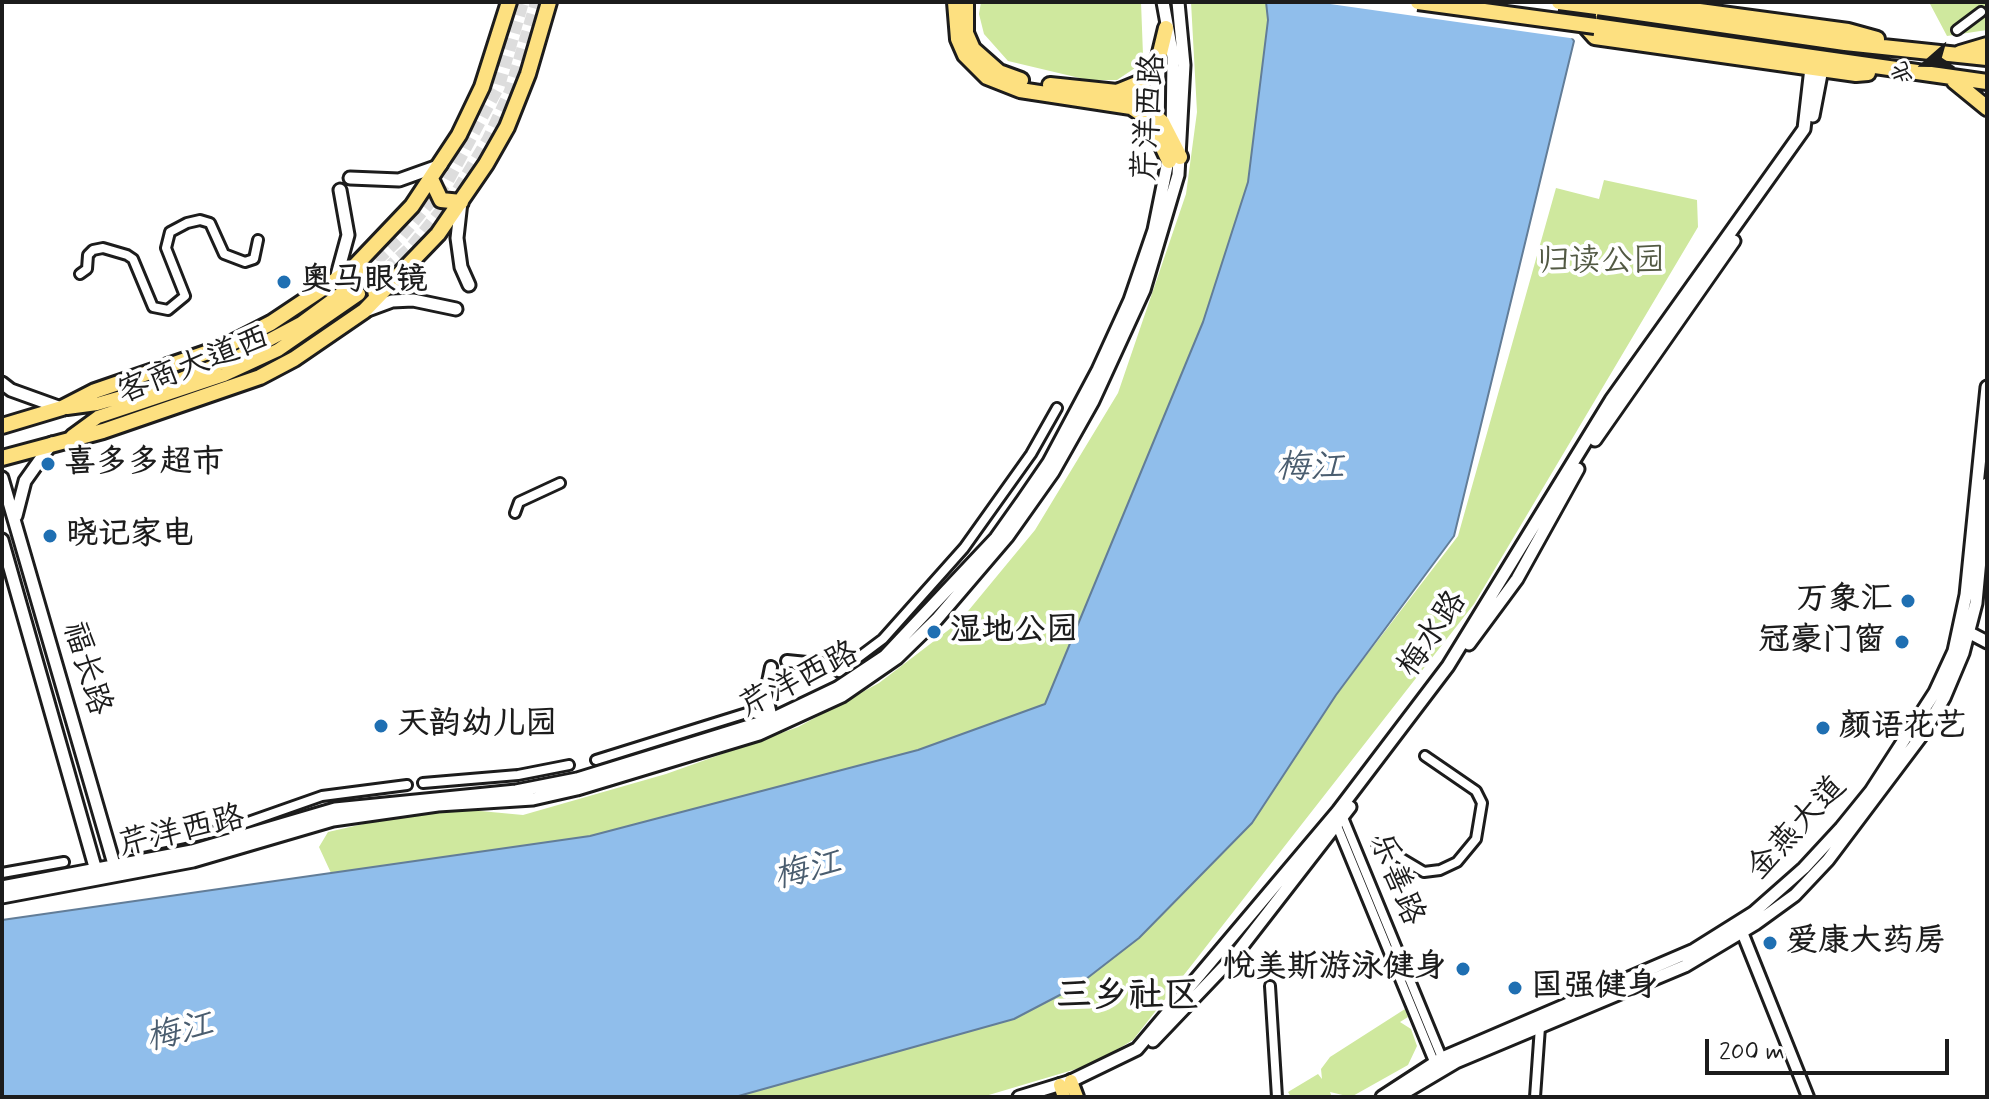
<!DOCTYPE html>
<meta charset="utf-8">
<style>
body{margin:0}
#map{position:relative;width:1989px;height:1099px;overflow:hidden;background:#fff;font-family:Mynerve,"LXGW WenKai TC",sans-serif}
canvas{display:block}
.frame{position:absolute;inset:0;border:4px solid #1c1c1c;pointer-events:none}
.north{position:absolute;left:1885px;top:24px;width:80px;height:80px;-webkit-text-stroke:6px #fff;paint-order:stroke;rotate:250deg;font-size:22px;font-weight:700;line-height:32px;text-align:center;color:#1c1c1c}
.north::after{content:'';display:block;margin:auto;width:28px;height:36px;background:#1c1c1c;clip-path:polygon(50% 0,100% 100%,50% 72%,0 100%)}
.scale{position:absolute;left:1705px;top:1039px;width:244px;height:36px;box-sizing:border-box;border:4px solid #1c1c1c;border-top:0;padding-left:10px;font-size:24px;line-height:28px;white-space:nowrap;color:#1c1c1c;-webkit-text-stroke:6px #fff;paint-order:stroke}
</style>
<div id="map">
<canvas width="1989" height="1099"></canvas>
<div class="frame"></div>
<div class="north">北</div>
<div class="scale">200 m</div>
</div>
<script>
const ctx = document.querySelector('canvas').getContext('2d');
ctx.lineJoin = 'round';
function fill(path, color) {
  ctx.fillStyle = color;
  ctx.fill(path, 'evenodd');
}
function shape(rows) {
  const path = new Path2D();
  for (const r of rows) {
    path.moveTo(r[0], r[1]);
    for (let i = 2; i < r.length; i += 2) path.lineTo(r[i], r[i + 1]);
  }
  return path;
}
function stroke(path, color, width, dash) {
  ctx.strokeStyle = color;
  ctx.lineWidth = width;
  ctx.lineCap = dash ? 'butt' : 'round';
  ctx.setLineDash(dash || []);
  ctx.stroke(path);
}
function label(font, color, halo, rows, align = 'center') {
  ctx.font = font + ' Mynerve,"LXGW WenKai TC",sans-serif';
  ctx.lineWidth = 8;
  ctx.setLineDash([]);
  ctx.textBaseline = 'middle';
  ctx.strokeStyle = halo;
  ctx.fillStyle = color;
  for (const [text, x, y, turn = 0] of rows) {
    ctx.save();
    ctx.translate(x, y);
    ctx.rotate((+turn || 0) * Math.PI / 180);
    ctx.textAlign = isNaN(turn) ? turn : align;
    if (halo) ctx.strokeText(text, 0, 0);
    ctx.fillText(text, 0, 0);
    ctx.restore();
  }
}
const green = shape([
 [981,2,1141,2,1143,55,1135,68,1117,80,1088,80,1008,61,984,34,979,14],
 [1191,2,1266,2,1268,20,1248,182,1203,322,1045,704,918,750,590,836,331,873,319,847,328,832,438,807,523,815,666,774,798,727,879,683,959,622,1035,530,1118,393,1186,194,1197,112],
 [1929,2,1987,2,1987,30,1947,36],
 [1604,180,1697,200,1698,227,1474,604,1133,1040,1093,1064,982,1097,735,1097,1014,1019,1252,823,1336,695,1458,536,1556,188,1599,199],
 [1405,1009,1408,1017,1400,1022,1411,1029,1417,1046,1408,1065,1351,1097,1330,1092,1332,1097,1291,1097,1288,1092,1318,1074,1322,1079,1321,1069,1330,1057]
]);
const water = shape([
 [1266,2,1547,2,1574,41,1454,536,1336,695,1252,823,1139,938,1077,986,1014,1019,735,1097,2,1097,2,920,590,836,918,750,1045,704,1203,322,1248,182,1268,20,1266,2]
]);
const pier = shape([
 [1316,2,1552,2,1577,39]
]);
const primaryTunnel = shape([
 [351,286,401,237,448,181,499,86,523,2],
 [359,294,412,246,457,191,488,139,510,91,536,2]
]);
const minor = shape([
 [1957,30,1981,12],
 [80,274,87,269,88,255,93,250,103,248,127,255,133,259,153,307,168,310,185,296,166,248,170,232,187,223,200,220,210,223,224,254,245,262,254,259,258,240],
 [515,513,519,502,560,483],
 [839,672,883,639,964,548,1031,454,1057,408],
 [596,760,750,712,771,719],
 [423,783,518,775,569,765],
 [1342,815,1442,1058],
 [1335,821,1435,1064],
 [1377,844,1424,872,1440,870,1457,862,1476,839,1482,803,1476,791,1425,756],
 [137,848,231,828,322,796,407,785],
 [2,873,64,862],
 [1270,986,1277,1097],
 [1535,1097,1540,1027]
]);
const tertiary = shape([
 [787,661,847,667],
 [771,667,766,692,772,719],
 [1742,932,1808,1097]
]);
const secondary = shape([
 [1813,116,1822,69],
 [350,178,399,180,441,165],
 [461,202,457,238,461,267,469,285],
 [336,279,348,235,340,190],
 [365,311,392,301,413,300,456,309],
 [2,383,11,390,61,408],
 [1595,440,1734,241],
 [2,478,116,871],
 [16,516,25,481,52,443],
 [2,540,97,874],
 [1970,633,1987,642],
 [1469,644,1517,579,1578,469],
 [2,887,192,851,335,809,516,791,577,779,772,719,837,688,885,656,996,538,1023,500,1049,462,1098,370,1130,300,1154,230,1172,141,1173,57,1163,2],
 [2,897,193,861,333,820,438,805,533,799,577,789,759,734,842,696,897,658,937,619,1007,537,1053,472,1093,401,1144,290,1178,175,1184,65,1178,2],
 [1153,1041,1236,954,1350,807],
 [1019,1097,1071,1081,1137,1049,1338,811,1448,666,1611,400,1804,129,1811,68],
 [1382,1097,1442,1058,1694,950,1753,913,1804,868,1841,828,1871,791,1935,692,1954,651,1966,595,1987,387],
 [1397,1097,1456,1062,1685,966,1755,924,1795,895,1828,860,1922,735,1944,698,1963,653,1976,603,1987,484]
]);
const primary = shape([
 [67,408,97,404,170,383,237,357,301,323,351,286],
 [72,436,98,417,224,375,278,350,359,294],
 [1071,1081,1077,1097],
 [1060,1085,1064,1097]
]);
const trunk = shape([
 [955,2,958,39,965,55,987,77,1020,90,1131,107,1143,115,1155,131,1169,161],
 [966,2,966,33,973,49,999,72,1021,80],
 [1593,2,1587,28,1595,37,1856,74,1868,73],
 [1633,2,1848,31,1877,39],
 [1597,7,1845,43,1987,58],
 [1595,26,1987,82],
 [1960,53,1987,45],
 [1954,81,1987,108],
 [1050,85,1117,92,1139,100,1162,122,1180,157],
 [1117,92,1139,83,1152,70,1159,57,1166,28],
 [432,181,441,200,461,202],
 [352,269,373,277,376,296],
 [2,426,62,408,95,391,226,346,271,323,352,269,412,206,459,135,482,87,509,2],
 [2,458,103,431,260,377,294,359,364,311,438,234,486,164,507,127,528,74,549,2]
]);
const trunkBridge = shape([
 [1418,2,1595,26],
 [1559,2,1597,7]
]);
const markers = [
 [284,282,8,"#1f6fb2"],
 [48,464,8,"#1f6fb2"],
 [50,536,8,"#1f6fb2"],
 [1908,601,8,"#1f6fb2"],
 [934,632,8,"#1f6fb2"],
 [1902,642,8,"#1f6fb2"],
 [381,726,8,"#1f6fb2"],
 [1823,728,8,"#1f6fb2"],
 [1770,943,8,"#1f6fb2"],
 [1463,969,8,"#1f6fb2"],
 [1515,988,8,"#1f6fb2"]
];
const streetNames = [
 ["芹洋西路",1151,117,-86],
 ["客商大道西",194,367,-21],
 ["梅水路",1434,635,-56],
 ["福长路",85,669,73],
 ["芹洋西路",800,681,-27],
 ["金燕大道",1798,829,-47],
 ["芹洋西路",182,833,-13],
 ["乐善路",1395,880,68]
];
const parkNames = [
 ["归读公园",1601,263]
];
const poiNames = [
 ["奥马眼镜",300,282],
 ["喜多多超市",64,464],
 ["晓记家电",66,536],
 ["万象汇",1892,601,"right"],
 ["湿地公园",950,632],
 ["冠豪门窗",1886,642,"right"],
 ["天韵幼儿园",397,726],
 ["颜语花艺",1839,728],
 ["爱康大药房",1786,943],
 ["悦美斯游泳健身",1447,969,"right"],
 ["国强健身",1531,988]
];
const waterNames = [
 ["梅江",1310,470],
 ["梅江",808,872,-14],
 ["梅江",180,1034,-14]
];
const quarterNames = [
 ["三乡社区",1128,998]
];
fill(green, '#cfe89e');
fill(water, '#90beeb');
stroke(water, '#627d98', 2);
fill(pier, '#fff');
stroke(primaryTunnel, '#ddd', 12, [12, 6]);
stroke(minor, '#1c1c1c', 14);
stroke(tertiary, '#1c1c1c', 16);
stroke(secondary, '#1c1c1c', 17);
stroke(primary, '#1c1c1c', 18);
stroke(trunk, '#1c1c1c', 20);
stroke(minor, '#fff', 8);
stroke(tertiary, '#fff', 10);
stroke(secondary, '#fff', 11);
stroke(primary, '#fde080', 12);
stroke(trunk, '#fde080', 14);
stroke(trunkBridge, '#1c1c1c', 20, []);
stroke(trunkBridge, '#fde080', 14);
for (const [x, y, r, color] of markers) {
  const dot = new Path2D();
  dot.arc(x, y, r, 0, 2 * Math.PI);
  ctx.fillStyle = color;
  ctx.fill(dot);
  stroke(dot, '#fff', 3);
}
label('32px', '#1c1c1c', '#fff', streetNames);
label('32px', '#525943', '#fff', parkNames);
label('bold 32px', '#1c1c1c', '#fff', poiNames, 'left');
label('italic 34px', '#4a5d6f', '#fff', waterNames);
label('bold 36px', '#1c1c1c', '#fff', quarterNames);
</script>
